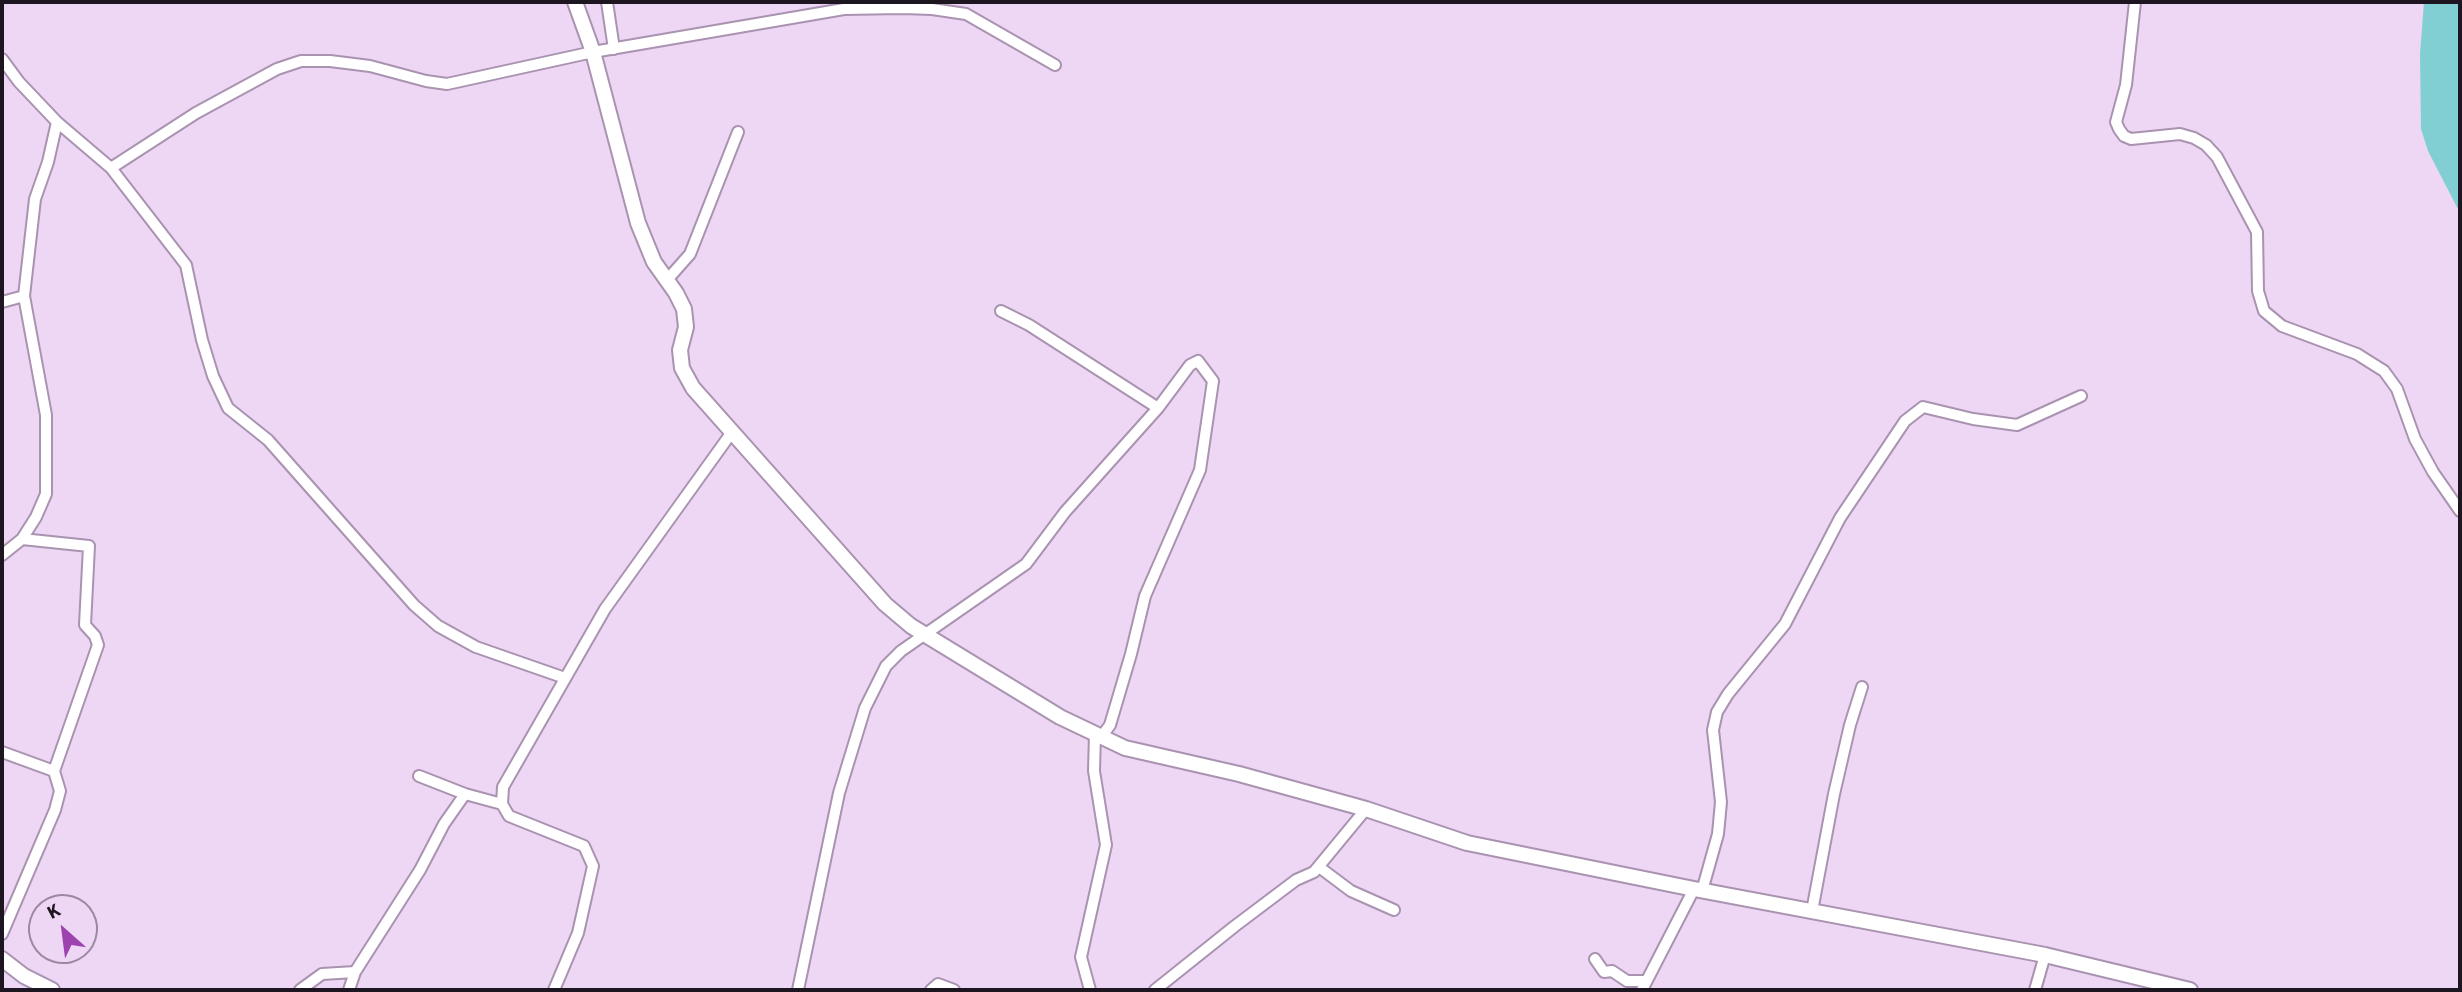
<!DOCTYPE html>
<style>
body{margin:0}
#map{position:relative;width:2462px;height:992px;overflow:hidden;background:#eed6f5;font-family:"Source Sans 3",sans-serif}
canvas{display:block}
.frame{position:absolute;inset:0;border:4px solid #1d1520;pointer-events:none}
.north{position:absolute;left:28px;top:894px;width:70px;height:70px;box-sizing:border-box;background:#eed6f5;border:2px solid #9a89a0;border-radius:50%;rotate:332deg;font-size:19px;font-weight:700;line-height:28px;text-align:center;color:#1d1520}
.north::after{content:'';display:block;margin:auto;width:24px;height:32px;background:#9c43af;clip-path:polygon(50% 0,100% 100%,50% 72%,0 100%)}
</style>
<div id="map">
<canvas width="2462" height="992"></canvas>
<div class="frame"></div>
<div class="north">K</div>
</div>
<script>
const ctx = document.querySelector('canvas').getContext('2d');
ctx.lineJoin = 'round';
function fill(path, color) {
  ctx.fillStyle = color;
  ctx.fill(path, 'evenodd');
}
function shape(rows) {
  const path = new Path2D();
  for (const r of rows) {
    path.moveTo(r[0], r[1]);
    for (let i = 2; i < r.length; i += 2) path.lineTo(r[i], r[i + 1]);
  }
  return path;
}
function stroke(path, color, width, dash) {
  ctx.strokeStyle = color;
  ctx.lineWidth = width;
  ctx.lineCap = dash ? 'butt' : 'round';
  ctx.setLineDash(dash || []);
  ctx.stroke(path);
}
const water = shape([
 [2424,2,2460,2,2460,213,2428,151,2421,129,2420,54]
]);
const minor = shape([
 [607,2,614,49],
 [2135,2,2126,85,2116,122,2119,129,2124,136,2131,139,2180,134,2194,138,2206,145,2217,157,2257,232,2258,291,2264,311,2282,326,2357,354,2384,371,2397,389,2415,439,2433,472,2460,511],
 [2,59,19,82,57,122,111,168,186,265,202,340,213,376,228,408,268,440,414,605,438,626,476,647,565,678],
 [111,168,196,113,277,69,301,61,330,61,370,66,426,81,447,84,593,52,844,9,902,8,932,9,966,14,1055,65],
 [667,280,690,254,738,132],
 [2,302,24,296],
 [2,555,22,539,36,517,46,494,46,415,24,296,35,199,48,162,57,122],
 [1102,736,1110,725,1131,654,1145,596,1200,470,1213,381,1198,361,1190,365,1158,408],
 [2,752,54,771],
 [419,776,465,794],
 [1319,867,1351,891,1394,910],
 [1702,891,1718,834,1721,802,1713,730,1717,712,1728,694,1785,624,1840,518,1905,421,1923,407,1973,419,2017,425,2081,396],
 [1812,911,1834,794,1850,725,1862,687],
 [2,934,55,810,60,791,54,771,98,645,95,636,85,625,89,546,22,539],
 [1595,959,1604,972,1612,971,1627,981,1646,981],
 [300,990,322,974,355,972],
 [349,990,355,972,420,870,444,824,465,794,502,804],
 [554,990,578,933,593,866,584,846,509,816,502,804,503,787,605,609,732,432],
 [798,990,839,793,865,708,886,666,901,651,1026,564,1065,512,1158,408,1029,325,1001,311],
 [931,990,938,984,954,990],
 [1090,990,1081,957,1106,845,1094,771,1095,733],
 [1155,990,1235,926,1296,880,1314,872,1366,809],
 [1642,990,1694,889],
 [2035,990,2045,955]
]);
const tertiary = shape([
 [575,2,593,52,638,223,654,262,676,293,684,309,686,327,680,350,682,368,693,388,885,604,911,626,1060,717,1125,748,1239,774,1366,809,1467,843,1694,889,2045,955,2190,990],
 [2,959,24,976,52,990]
]);
fill(water, '#81cfd3');
stroke(minor, '#a993b0', 14);
stroke(tertiary, '#a993b0', 18);
stroke(minor, '#fff', 10);
stroke(tertiary, '#fff', 14);
</script>
